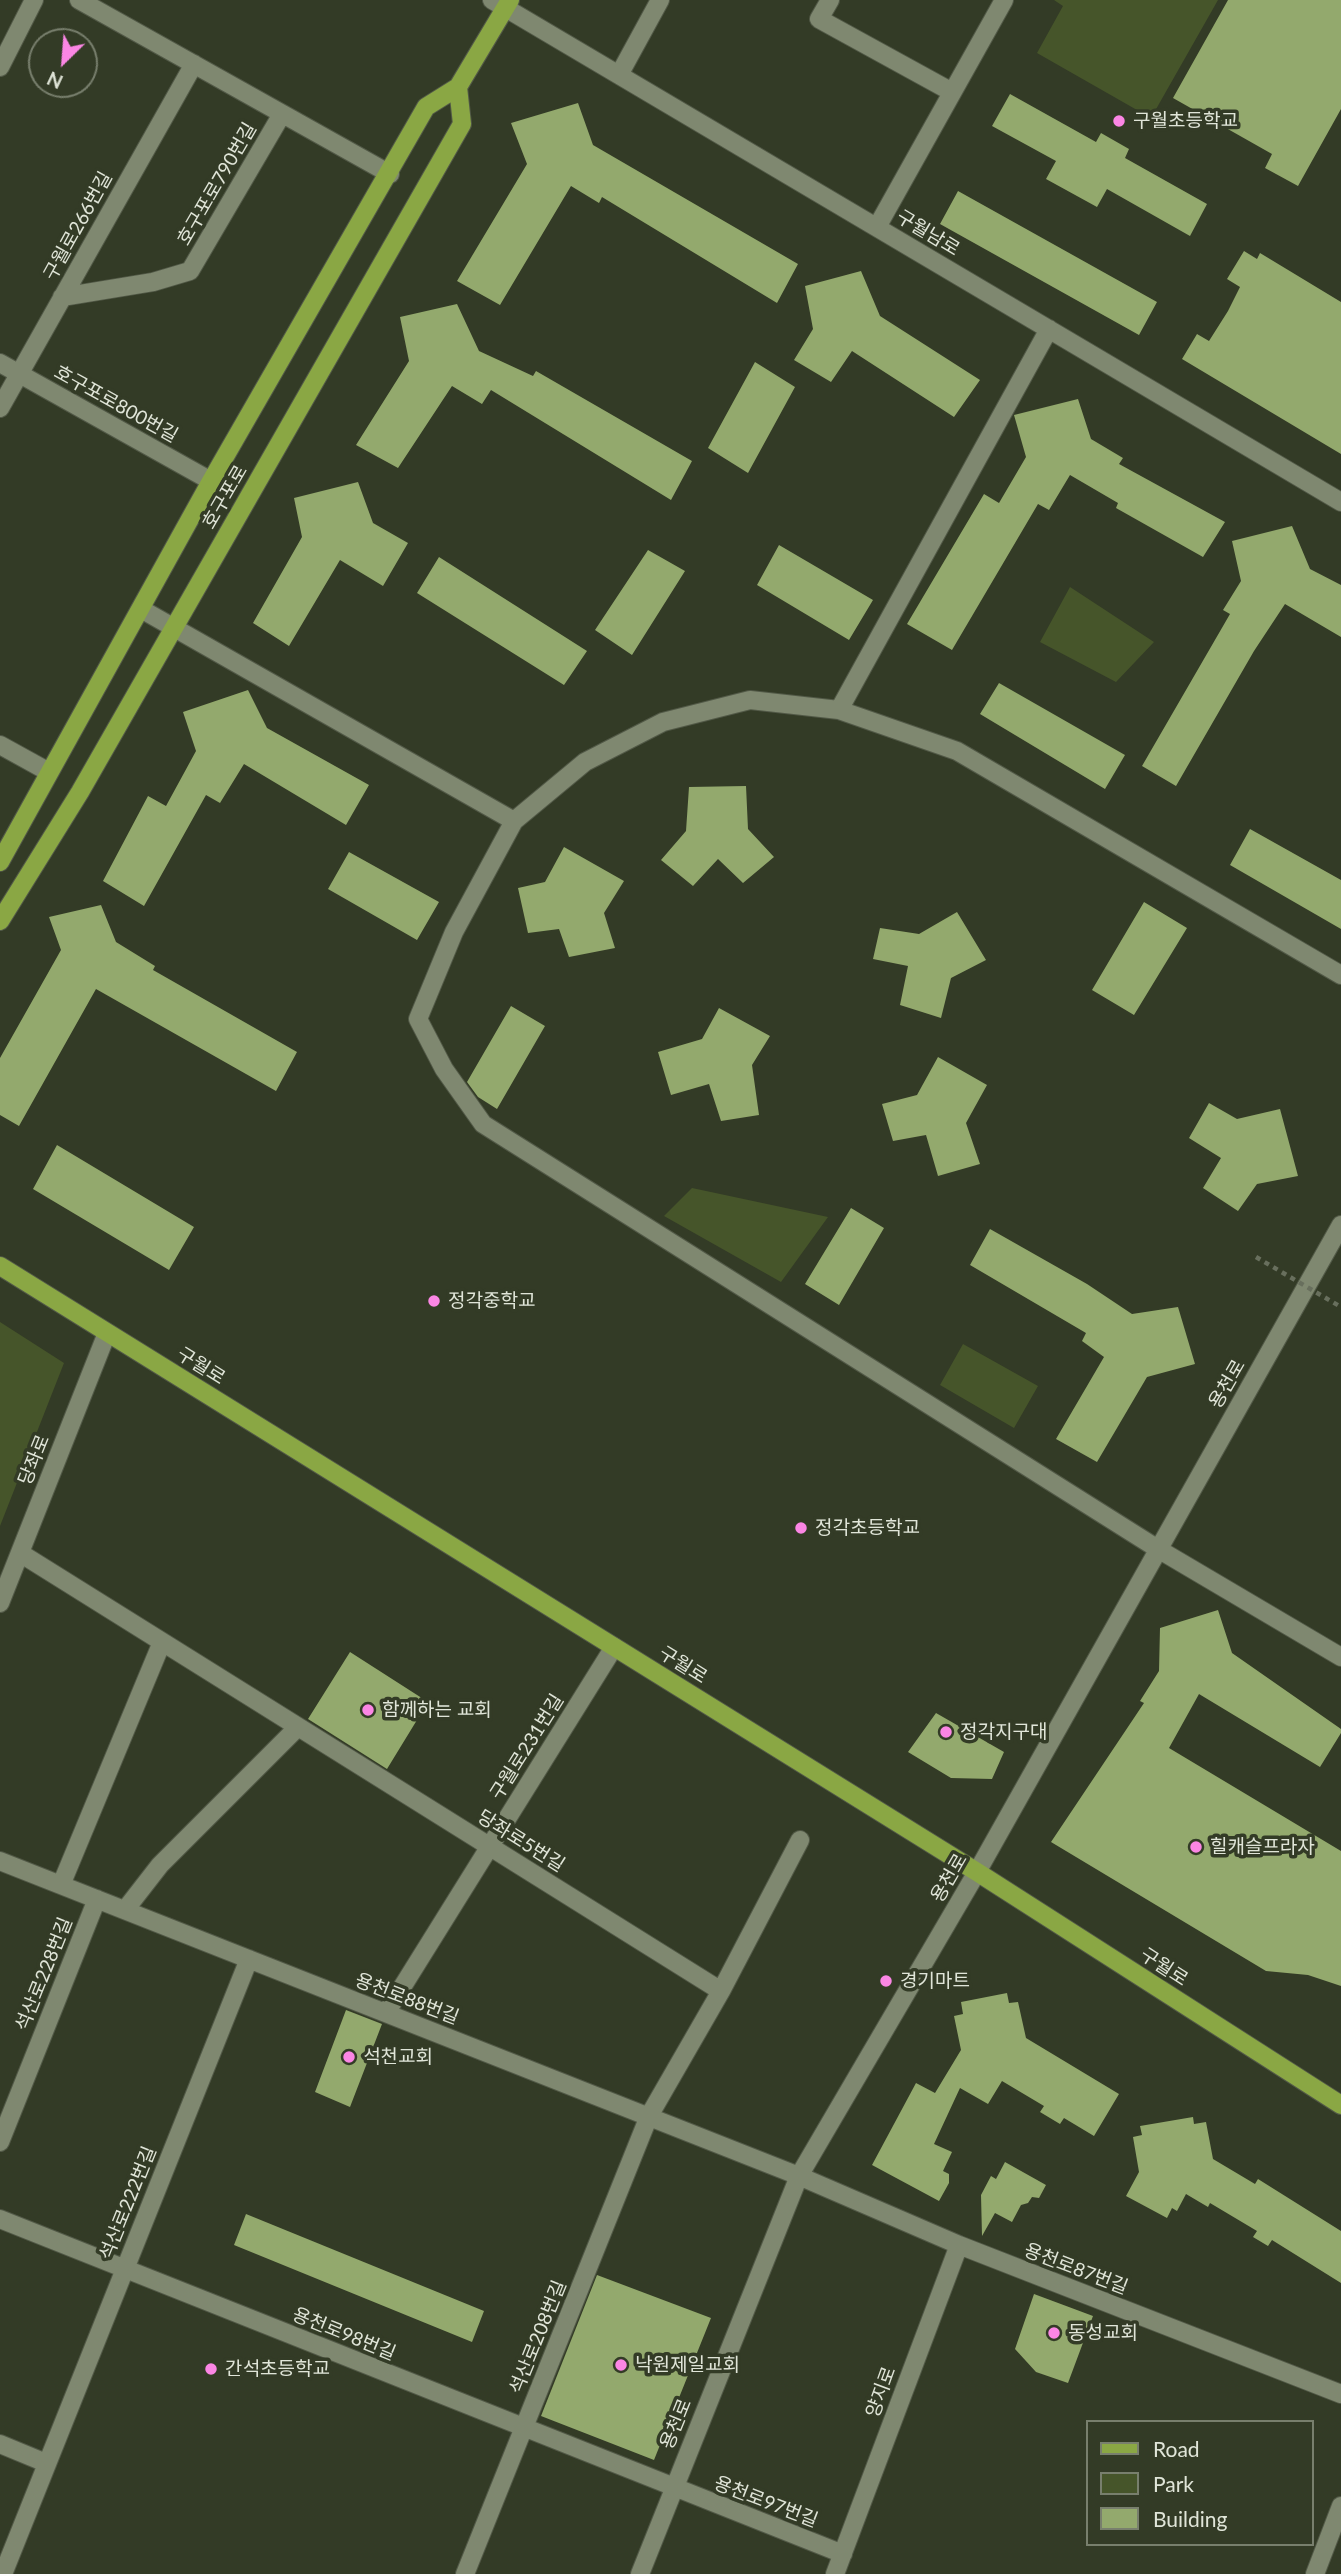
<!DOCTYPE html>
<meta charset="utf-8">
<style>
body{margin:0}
#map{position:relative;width:1341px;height:2574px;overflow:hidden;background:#333b26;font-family:Lato,sans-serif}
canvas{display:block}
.legend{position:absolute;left:1086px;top:2420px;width:228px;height:126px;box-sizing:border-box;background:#333b26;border:2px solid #787f6d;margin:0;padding:9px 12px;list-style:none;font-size:21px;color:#e0e5d8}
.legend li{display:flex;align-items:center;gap:14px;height:35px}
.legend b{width:35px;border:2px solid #787f6d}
.north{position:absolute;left:28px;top:28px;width:70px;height:70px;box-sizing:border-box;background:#333b26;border:2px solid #787f6d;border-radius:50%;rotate:205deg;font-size:19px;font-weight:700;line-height:28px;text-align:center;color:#e0e5d8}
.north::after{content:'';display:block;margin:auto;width:24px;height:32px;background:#fb86e4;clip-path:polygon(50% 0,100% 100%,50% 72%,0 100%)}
</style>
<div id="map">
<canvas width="1341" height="2574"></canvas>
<ul class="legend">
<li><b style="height:9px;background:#8aa744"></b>Road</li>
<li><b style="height:19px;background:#46552a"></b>Park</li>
<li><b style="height:19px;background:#93a96d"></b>Building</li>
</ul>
<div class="north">N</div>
</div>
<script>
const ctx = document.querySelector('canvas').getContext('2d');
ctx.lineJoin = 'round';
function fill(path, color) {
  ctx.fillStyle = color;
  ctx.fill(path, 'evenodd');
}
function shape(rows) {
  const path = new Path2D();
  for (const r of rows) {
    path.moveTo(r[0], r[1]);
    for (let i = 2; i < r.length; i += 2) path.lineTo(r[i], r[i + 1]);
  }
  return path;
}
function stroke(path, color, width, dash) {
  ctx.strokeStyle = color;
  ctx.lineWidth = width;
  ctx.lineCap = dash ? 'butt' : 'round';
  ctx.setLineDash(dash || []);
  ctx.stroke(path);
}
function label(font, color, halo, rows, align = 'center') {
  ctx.font = font + ' Lato,"Noto Sans KR",sans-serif';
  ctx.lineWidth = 7;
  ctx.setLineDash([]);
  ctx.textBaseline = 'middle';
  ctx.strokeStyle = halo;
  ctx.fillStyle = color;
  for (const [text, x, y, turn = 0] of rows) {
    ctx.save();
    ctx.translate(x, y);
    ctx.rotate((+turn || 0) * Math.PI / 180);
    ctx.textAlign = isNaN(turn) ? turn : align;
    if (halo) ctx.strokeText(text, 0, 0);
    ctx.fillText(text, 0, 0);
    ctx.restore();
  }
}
const green = shape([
 [1054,0,1218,0,1151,118,1037,53,1063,6],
 [1070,587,1154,642,1116,682,1040,642],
 [692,1188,828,1217,781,1282,664,1216],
 [0,1322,64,1363,0,1526],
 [963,1344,1038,1386,1014,1428,940,1385]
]);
const building = shape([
 [1228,0,1341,0,1341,109,1298,186,1265,168,1272,154,1173,98],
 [1010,94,1096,142,1101,133,1129,149,1125,158,1207,204,1190,236,1107,189,1097,207,1046,179,1056,161,992,126],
 [578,103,593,145,798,264,777,303,602,197,599,203,571,186,500,305,457,281,527,164,511,123],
 [958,191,1157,302,1139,335,940,224],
 [1244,251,1257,259,1260,253,1341,302,1341,454,1182,359,1197,334,1209,341,1228,311,1240,287,1227,279],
 [861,271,880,316,980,380,954,417,852,351,831,382,794,360,813,329,805,286],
 [457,304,479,351,533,376,536,371,692,461,671,500,491,390,482,404,452,386,398,468,356,445,409,361,400,317],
 [755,362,795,387,748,473,708,448],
 [1078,399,1091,439,1123,458,1119,464,1225,522,1203,557,1116,508,1118,503,1070,475,1049,510,1038,504,952,650,907,624,984,494,999,503,1026,457,1014,415],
 [358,482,373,523,408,543,383,586,340,560,289,646,253,623,302,537,294,498],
 [1292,526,1310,569,1341,585,1341,637,1285,604,1254,651,1176,786,1142,766,1230,614,1223,610,1241,581,1232,541],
 [779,545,873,600,849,640,757,585],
 [648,550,685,571,632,655,595,630],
 [439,557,587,651,564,685,417,593],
 [999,683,1125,755,1105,789,980,714],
 [248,690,267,728,369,785,346,825,244,764,220,803,206,795,144,906,103,881,148,796,166,806,196,751,183,712],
 [746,786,748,829,774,857,743,883,718,859,693,886,661,860,686,831,689,787],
 [1250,829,1341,880,1341,929,1230,865],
 [564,847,624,881,604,913,615,948,569,957,559,929,528,933,518,888,545,882],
 [349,852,439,902,417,940,328,889],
 [1144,902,1187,928,1134,1015,1092,990],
 [101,905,116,942,155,966,153,970,297,1052,276,1091,96,989,19,1126,0,1115,0,1058,61,950,49,917],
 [957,912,986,960,951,978,941,1018,900,1005,908,966,873,959,880,928,919,934],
 [511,1006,545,1026,497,1109,478,1097,467,1082],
 [719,1008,770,1036,752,1065,759,1115,721,1121,709,1084,671,1095,658,1052,702,1039],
 [938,1057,987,1085,966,1123,980,1164,938,1176,926,1135,893,1141,882,1104,917,1095],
 [1209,1103,1237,1119,1280,1109,1298,1176,1257,1184,1238,1211,1203,1188,1221,1158,1189,1138],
 [57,1145,194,1227,169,1270,33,1189],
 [851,1208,884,1228,839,1305,805,1284],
 [990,1229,1087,1284,1132,1314,1178,1307,1195,1364,1147,1377,1097,1462,1056,1439,1104,1357,1082,1341,1086,1333,970,1265],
 [1218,1610,1232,1653,1341,1729,1341,1733,1320,1767,1199,1694,1169,1748,1341,1851,1341,1986,1308,1975,1266,1971,1051,1842,1144,1703,1140,1701,1159,1671,1160,1628],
 [350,1652,428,1702,387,1769,308,1719],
 [936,1713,1004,1752,992,1779,951,1778,908,1752],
 [1007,1993,1009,2003,1018,2002,1026,2038,1119,2094,1094,2136,1064,2118,1060,2124,1040,2112,1044,2106,1002,2081,988,2104,960,2088,934,2144,952,2152,943,2171,949,2174,949,2183,939,2201,872,2165,916,2083,935,2093,961,2050,954,2016,963,2014,961,2002],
 [346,2010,382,2024,350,2107,315,2092],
 [1193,2117,1194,2124,1206,2122,1213,2159,1255,2184,1258,2179,1341,2231,1341,2283,1272,2240,1268,2246,1253,2237,1257,2231,1210,2203,1208,2207,1186,2194,1177,2211,1172,2208,1167,2218,1126,2196,1139,2172,1133,2137,1142,2135,1140,2126],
 [1005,2162,1046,2185,1039,2198,1032,2197,1028,2203,1021,2205,1012,2222,995,2213,982,2236,981,2195,991,2176,996,2179],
 [246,2214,484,2311,472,2342,234,2245],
 [597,2275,711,2318,654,2460,541,2416],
 [1034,2294,1093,2316,1068,2383,1036,2372,1015,2349]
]);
const minor = shape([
 [79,0,390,174],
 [492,0,1341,502],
 [830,0,819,19,952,92],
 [0,67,34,0],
 [619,75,660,0],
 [877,227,1004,0],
 [62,297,153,282,190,271,282,114],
 [0,363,211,481],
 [0,408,194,64],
 [141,609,514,821],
 [839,710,1049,329],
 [0,745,49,772],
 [1341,975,957,751,839,710,750,700,663,722,585,762,514,821,454,932,418,1019,444,1069,483,1124,1158,1549,1341,1657],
 [20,1553,721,1991],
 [0,1603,107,1333],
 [0,1861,799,2176,959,2245,1341,2394],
 [61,1885,162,1642],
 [125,1910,160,1865,298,1727],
 [386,2013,614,1647],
 [0,2142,97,1899],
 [0,2219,843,2554],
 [0,2444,46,2463],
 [3,2574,249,1959],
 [465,2574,649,2116,721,1991,800,1840],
 [640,2574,799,2176,977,1872,1341,1225],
 [835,2574,959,2245],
 [1315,2574,1341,2506]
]);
const major = shape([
 [0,862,211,481,426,107,458,87,510,0],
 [0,921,80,792,462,124,458,87],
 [0,1266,977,1872,1341,2105]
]);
const pathBridge = shape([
 [1256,1257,1341,1307]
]);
const markers = [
 [1119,121,7,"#fb86e4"],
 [434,1301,7,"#fb86e4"],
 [801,1528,7,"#fb86e4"],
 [368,1710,7,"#fb86e4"],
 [946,1732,7,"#fb86e4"],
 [1196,1847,7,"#fb86e4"],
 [886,1981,7,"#fb86e4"],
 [349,2057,7,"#fb86e4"],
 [1054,2333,7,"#fb86e4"],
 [621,2365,7,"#fb86e4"],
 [211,2369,7,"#fb86e4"]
];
const poiNames = [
 ["구월초등학교",1133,121],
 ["정각중학교",448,1301],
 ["정각초등학교",815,1528],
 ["함께하는 교회",382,1710],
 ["정각지구대",960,1732],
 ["힐캐슬프라자",1210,1847],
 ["경기마트",900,1981],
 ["석천교회",363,2057],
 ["동성교회",1068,2333],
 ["낙원제일교회",635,2365],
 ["간석초등학교",225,2369]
];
const streetNames = [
 ["호구포로790번길",217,184,-60],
 ["구월로266번길",78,226,-61],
 ["구월남로",928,233,31],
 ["호구포로800번길",116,404,29],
 ["호구포로",225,497,-60],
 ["구월로",201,1366,32],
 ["용천로",1227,1384,-60],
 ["당좌로",34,1460,-68],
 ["구월로",683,1665,32],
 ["구월로231번길",527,1747,-58],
 ["당좌로5번길",521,1841,32],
 ["용천로",949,1878,-60],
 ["구월로",1164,1967,33],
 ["석산로228번길",44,1974,-68],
 ["용천로88번길",407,1999,21],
 ["석산로222번길",128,2203,-68],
 ["용천로87번길",1076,2269,21],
 ["용천로98번길",344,2334,22],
 ["석산로208번길",538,2337,-68],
 ["양지로",881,2392,-70],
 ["용천로",676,2424,-68],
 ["용천로97번길",766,2502,21]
];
fill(green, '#46552a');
fill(building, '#93a96d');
stroke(minor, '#525947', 20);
stroke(major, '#525947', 20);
stroke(minor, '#7f8870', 18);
stroke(major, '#8aa744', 18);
stroke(pathBridge, '#686f5d', 4.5, [5, 5]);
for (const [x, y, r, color] of markers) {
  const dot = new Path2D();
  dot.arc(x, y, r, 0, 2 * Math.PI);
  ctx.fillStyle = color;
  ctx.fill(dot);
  stroke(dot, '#333b26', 2.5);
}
label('19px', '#e0e5d8', '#333b26', poiNames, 'left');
label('19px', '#e0e5d8', '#333b26', streetNames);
</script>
